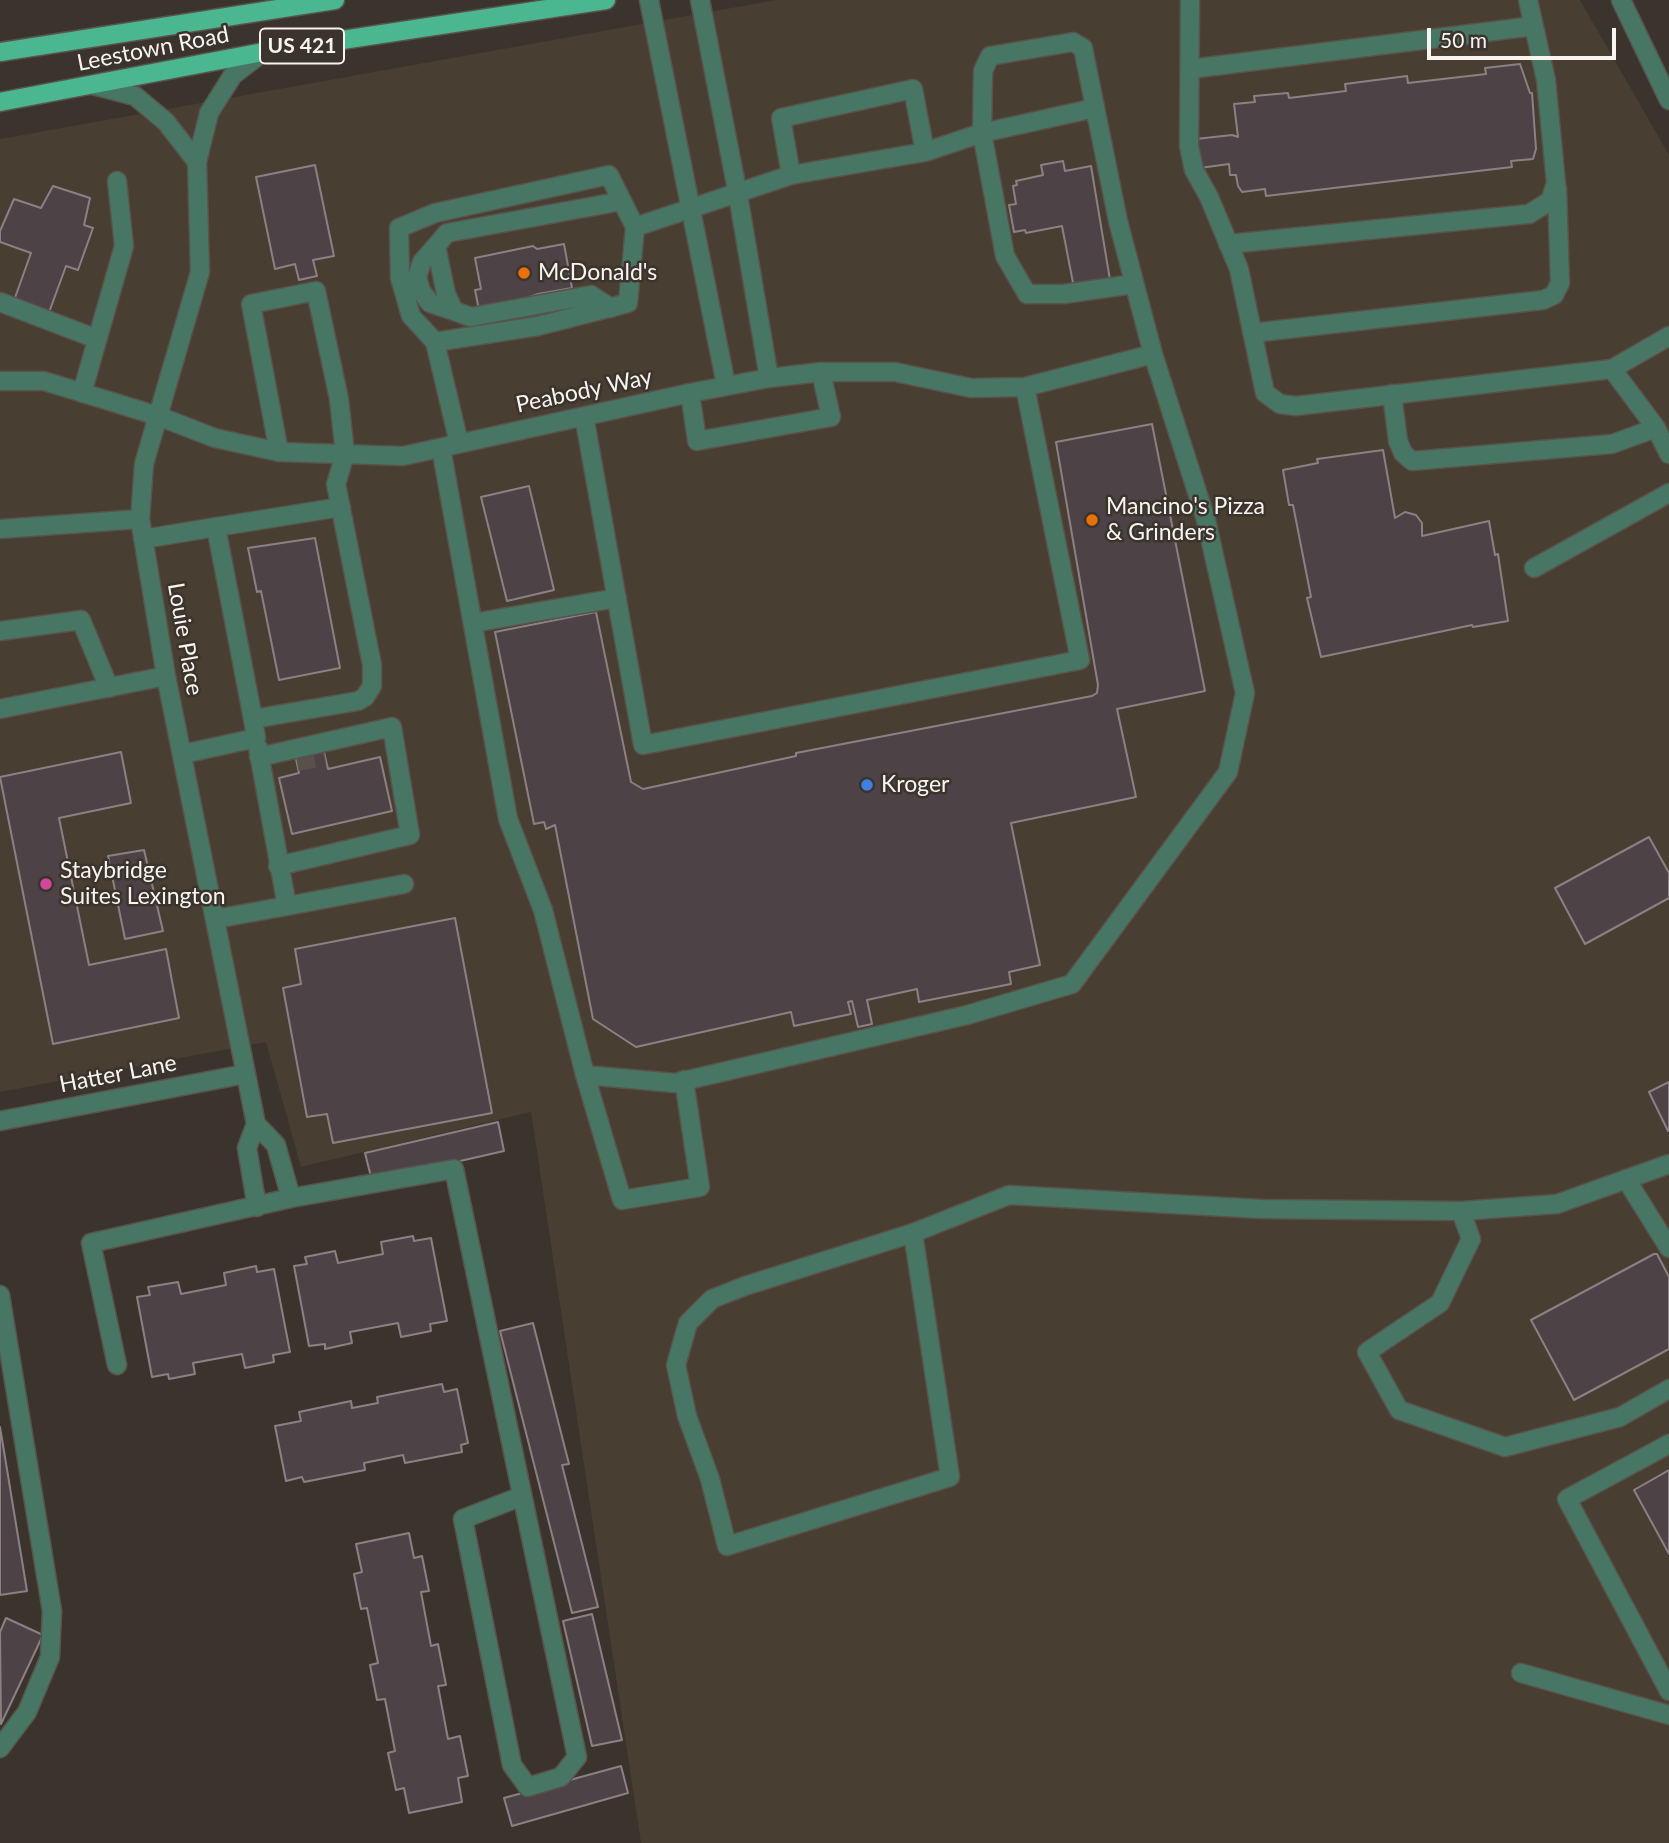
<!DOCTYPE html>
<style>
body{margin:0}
#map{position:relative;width:1669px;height:1843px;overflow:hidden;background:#3b342c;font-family:Lato,sans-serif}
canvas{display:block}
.scale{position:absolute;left:1427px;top:28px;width:189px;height:32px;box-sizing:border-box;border:4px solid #f8f4ef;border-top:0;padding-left:9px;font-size:21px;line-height:24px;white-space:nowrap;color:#f8f4ef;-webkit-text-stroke:5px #3b342c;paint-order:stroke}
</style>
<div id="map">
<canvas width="1669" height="1843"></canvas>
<div class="scale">50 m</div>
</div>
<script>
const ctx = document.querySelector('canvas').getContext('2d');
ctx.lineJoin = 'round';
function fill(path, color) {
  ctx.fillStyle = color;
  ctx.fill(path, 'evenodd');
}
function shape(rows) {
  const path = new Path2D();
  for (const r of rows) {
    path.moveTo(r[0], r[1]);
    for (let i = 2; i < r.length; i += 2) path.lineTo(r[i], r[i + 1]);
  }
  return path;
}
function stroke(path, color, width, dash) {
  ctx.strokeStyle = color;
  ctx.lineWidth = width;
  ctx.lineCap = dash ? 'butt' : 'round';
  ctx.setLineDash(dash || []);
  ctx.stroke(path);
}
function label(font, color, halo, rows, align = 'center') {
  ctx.font = font + ' Lato,sans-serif';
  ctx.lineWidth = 5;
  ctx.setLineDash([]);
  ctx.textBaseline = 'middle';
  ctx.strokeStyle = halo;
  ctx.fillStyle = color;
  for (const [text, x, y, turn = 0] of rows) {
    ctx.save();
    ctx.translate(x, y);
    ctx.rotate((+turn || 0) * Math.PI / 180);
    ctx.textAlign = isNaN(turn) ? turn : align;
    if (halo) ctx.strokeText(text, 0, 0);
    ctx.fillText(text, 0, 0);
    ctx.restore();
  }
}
const built = shape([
 [776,0,1580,0,1669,155,1669,1843,641,1843,531,1112,301,1167,266,1042,0,1092,0,139]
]);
const building = shape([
 [1520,64,1530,93,1532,93,1536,149,1533,159,1511,161,1512,167,1266,196,1265,189,1242,192,1238,186,1236,175,1230,175,1229,164,1200,168,1196,139,1232,135,1238,137,1234,104,1255,102,1254,96,1288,93,1289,98,1346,91,1345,84,1407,76,1408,83,1486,74,1485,68,1520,64],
 [1063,161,1065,171,1091,166,1110,280,1074,288,1062,226,1026,233,1025,230,1014,232,1009,205,1016,204,1013,186,1017,185,1016,181,1043,175,1041,165,1063,161],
 [315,165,334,256,313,260,317,276,299,280,295,264,275,269,256,177,315,165],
 [53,186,90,198,84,225,93,228,78,270,66,266,47,318,12,306,31,253,0,242,0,231,14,199,41,208,53,186],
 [564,244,572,288,538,294,480,315,475,290,481,289,475,258,533,246,537,249,564,244],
 [1152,424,1205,691,1117,709,1136,797,1011,823,1040,965,1009,972,1011,984,919,1002,917,989,867,1000,872,1024,858,1027,852,1001,848,1002,851,1014,794,1026,791,1012,636,1047,593,1019,555,825,546,829,544,822,534,824,495,632,596,612,631,782,643,789,796,756,796,753,1092,696,1097,693,1098,685,1056,442,1152,424],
 [1383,450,1395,518,1405,512,1416,515,1422,523,1422,536,1489,521,1495,555,1498,554,1508,621,1473,627,1472,625,1321,657,1307,598,1311,597,1293,505,1289,505,1283,470,1318,463,1317,459,1383,450],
 [529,486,554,590,507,601,481,497,529,486],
 [315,538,340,668,279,680,261,591,257,592,248,548,315,538],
 [323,748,328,769,380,757,392,811,292,834,279,778,299,773,295,754,323,748],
 [121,752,131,803,59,818,89,965,166,949,179,1018,53,1044,0,777,121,752],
 [1649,837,1669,873,1669,898,1585,944,1555,888,1649,837],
 [144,850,163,931,125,939,108,856,144,850],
 [455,918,492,1113,333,1143,327,1114,307,1117,283,988,301,984,295,949,455,918],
 [1669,1082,1669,1130,1668,1131,1649,1092,1669,1082],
 [498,1122,504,1151,372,1181,365,1153,498,1122],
 [413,1236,414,1241,431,1238,447,1321,430,1324,431,1331,401,1337,398,1323,350,1332,352,1343,325,1349,325,1344,309,1346,294,1266,307,1264,305,1257,335,1251,338,1263,383,1254,381,1242,413,1236],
 [1654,1254,1657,1254,1669,1277,1669,1349,1574,1400,1531,1320,1654,1254],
 [256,1266,257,1272,274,1269,290,1352,273,1355,274,1362,245,1368,242,1354,193,1363,195,1374,169,1379,168,1374,152,1377,137,1297,150,1295,148,1287,178,1282,181,1294,226,1285,224,1273,256,1266],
 [533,1323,569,1464,562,1465,598,1607,572,1613,500,1331,533,1323],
 [442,1384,444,1392,457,1389,468,1443,461,1445,462,1452,405,1463,403,1455,364,1463,365,1470,304,1482,302,1477,286,1481,275,1426,301,1421,299,1412,351,1401,352,1408,378,1403,377,1397,442,1384],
 [0,1427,27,1591,0,1595,0,1427],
 [1669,1470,1669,1554,1634,1490,1669,1470],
 [409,1533,414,1558,422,1556,429,1591,421,1592,431,1646,438,1644,446,1685,438,1686,448,1739,460,1736,468,1776,458,1778,462,1802,409,1813,404,1788,396,1790,388,1753,395,1751,385,1699,377,1700,370,1665,378,1663,367,1608,361,1609,354,1574,362,1572,356,1544,409,1533],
 [592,1614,622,1740,592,1746,563,1621,592,1614],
 [6,1618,43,1635,1,1724,0,1632,6,1618],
 [621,1766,628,1793,512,1826,504,1798,621,1766]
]);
const minorTunnel = shape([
 [297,762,325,757]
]);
const minor = shape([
 [649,0,726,385],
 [700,0,738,195,769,378],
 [1190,0,1189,146,1194,170,1209,197,1239,269,1265,393,1280,404,1296,406,1612,369,1669,336],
 [1621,0,1669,100],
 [1190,69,1534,26],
 [93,85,135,96,166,122,197,162],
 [791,175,781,118,913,89,925,152],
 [635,227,791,175,925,152,982,133,1095,108],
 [1228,244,1529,214,1550,201,1556,183,1546,80,1528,0],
 [436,246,422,262,417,277,421,291,430,303,454,311],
 [1134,284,1064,294,1027,294,1005,256,982,133,983,71,990,56,1073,42,1083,48,1118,221,1153,354],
 [0,302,97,339],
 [611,308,591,295,471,317,454,311,446,294,436,246,447,233,622,201],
 [1252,333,1543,300,1554,295,1560,283,1557,188],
 [435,342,538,326,628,303,635,227,609,175,435,213,399,228,400,278,411,316,435,342,459,443],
 [1612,369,1656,428,1669,454],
 [0,381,44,381,158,416,215,438,279,452,403,456,690,393,769,378,821,372,895,372,971,388,1025,387,1153,354,1206,520,1245,693,1228,772,1072,984,967,1015,675,1083,585,1075,543,910,508,819,441,448],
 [82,393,124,246,117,181],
 [690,393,697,441,831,417,821,372],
 [1392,394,1398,441,1403,453,1412,461,1612,444,1656,428],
 [584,416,643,745,1080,660,1025,387],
 [216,527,341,507],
 [0,529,140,519],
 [143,539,216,527,253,719,256,738,183,754],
 [1534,568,1669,493],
 [473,623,617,598],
 [0,631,81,620,109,688],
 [0,709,166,676],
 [253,719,358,701,365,697,372,686,372,665,336,484,345,454,339,399,316,291,251,304,279,452],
 [258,748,287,906,404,884],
 [259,757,392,727,410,835,278,866],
 [215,919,287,906],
 [585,1075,622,1200,700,1187,684,1080],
 [0,1121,245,1074],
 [256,1124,166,676,140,519,144,464,200,272,197,162,209,113,233,75,263,52],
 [256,1124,247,1148,257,1207],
 [256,1124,276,1145,291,1198],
 [1626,1179,1669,1248],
 [1461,1211,1471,1239,1440,1303,1367,1352,1399,1410,1505,1447,1620,1417,1669,1389],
 [913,1233,950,1477,727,1546,710,1479,687,1416,676,1365,688,1323,712,1299,745,1286,913,1233,1009,1195,1261,1209,1461,1211,1557,1204,1669,1164],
 [0,1295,52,1611,50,1657,27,1712,0,1748],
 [117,1365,91,1243,291,1198,454,1169,577,1757,561,1777,528,1787,512,1765,463,1519,522,1496],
 [1669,1444,1567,1499,1669,1691],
 [1521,1673,1669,1715]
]);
const major = shape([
 [0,52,335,0],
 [0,102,263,52,606,0]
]);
const markers = [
 [524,273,7,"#e8710a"],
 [1092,520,7,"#e8710a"],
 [867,785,7,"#3f7fe0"],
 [46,884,7,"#d1479c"]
];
const shields = [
 [302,46,84]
];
const shieldNames = [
 ["US 421",302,46]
];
const streetNames = [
 ["Leestown Road",153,49,-11],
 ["Peabody Way",584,391,-12],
 ["Louie Place",185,639,80],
 ["Hatter Lane",118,1074,-11]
];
const poiNames = [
 ["McDonald's",538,273],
 ["Mancino's Pizza",1106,507],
 ["& Grinders",1106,533],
 ["Kroger",881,785],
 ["Staybridge",60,871],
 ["Suites Lexington",60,897]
];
fill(built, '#483e31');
fill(building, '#4d4246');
stroke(building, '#8d8084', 2);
stroke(minorTunnel, '#575149', 18, [18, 9]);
stroke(minor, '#59534b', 21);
stroke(major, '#59534b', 21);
stroke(minor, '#477764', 18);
stroke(major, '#4ab791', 18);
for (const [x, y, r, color] of markers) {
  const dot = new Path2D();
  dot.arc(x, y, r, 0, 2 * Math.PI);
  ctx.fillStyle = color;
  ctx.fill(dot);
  stroke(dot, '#3b342c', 2.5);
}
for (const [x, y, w] of shields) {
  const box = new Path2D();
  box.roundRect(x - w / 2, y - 17.5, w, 35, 5);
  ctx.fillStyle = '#3b342c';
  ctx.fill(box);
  stroke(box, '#f8f4ef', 2);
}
label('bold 21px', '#f8f4ef', null, shieldNames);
label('23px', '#f8f4ef', '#3b342c', streetNames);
label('23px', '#f8f4ef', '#3b342c', poiNames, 'left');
</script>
